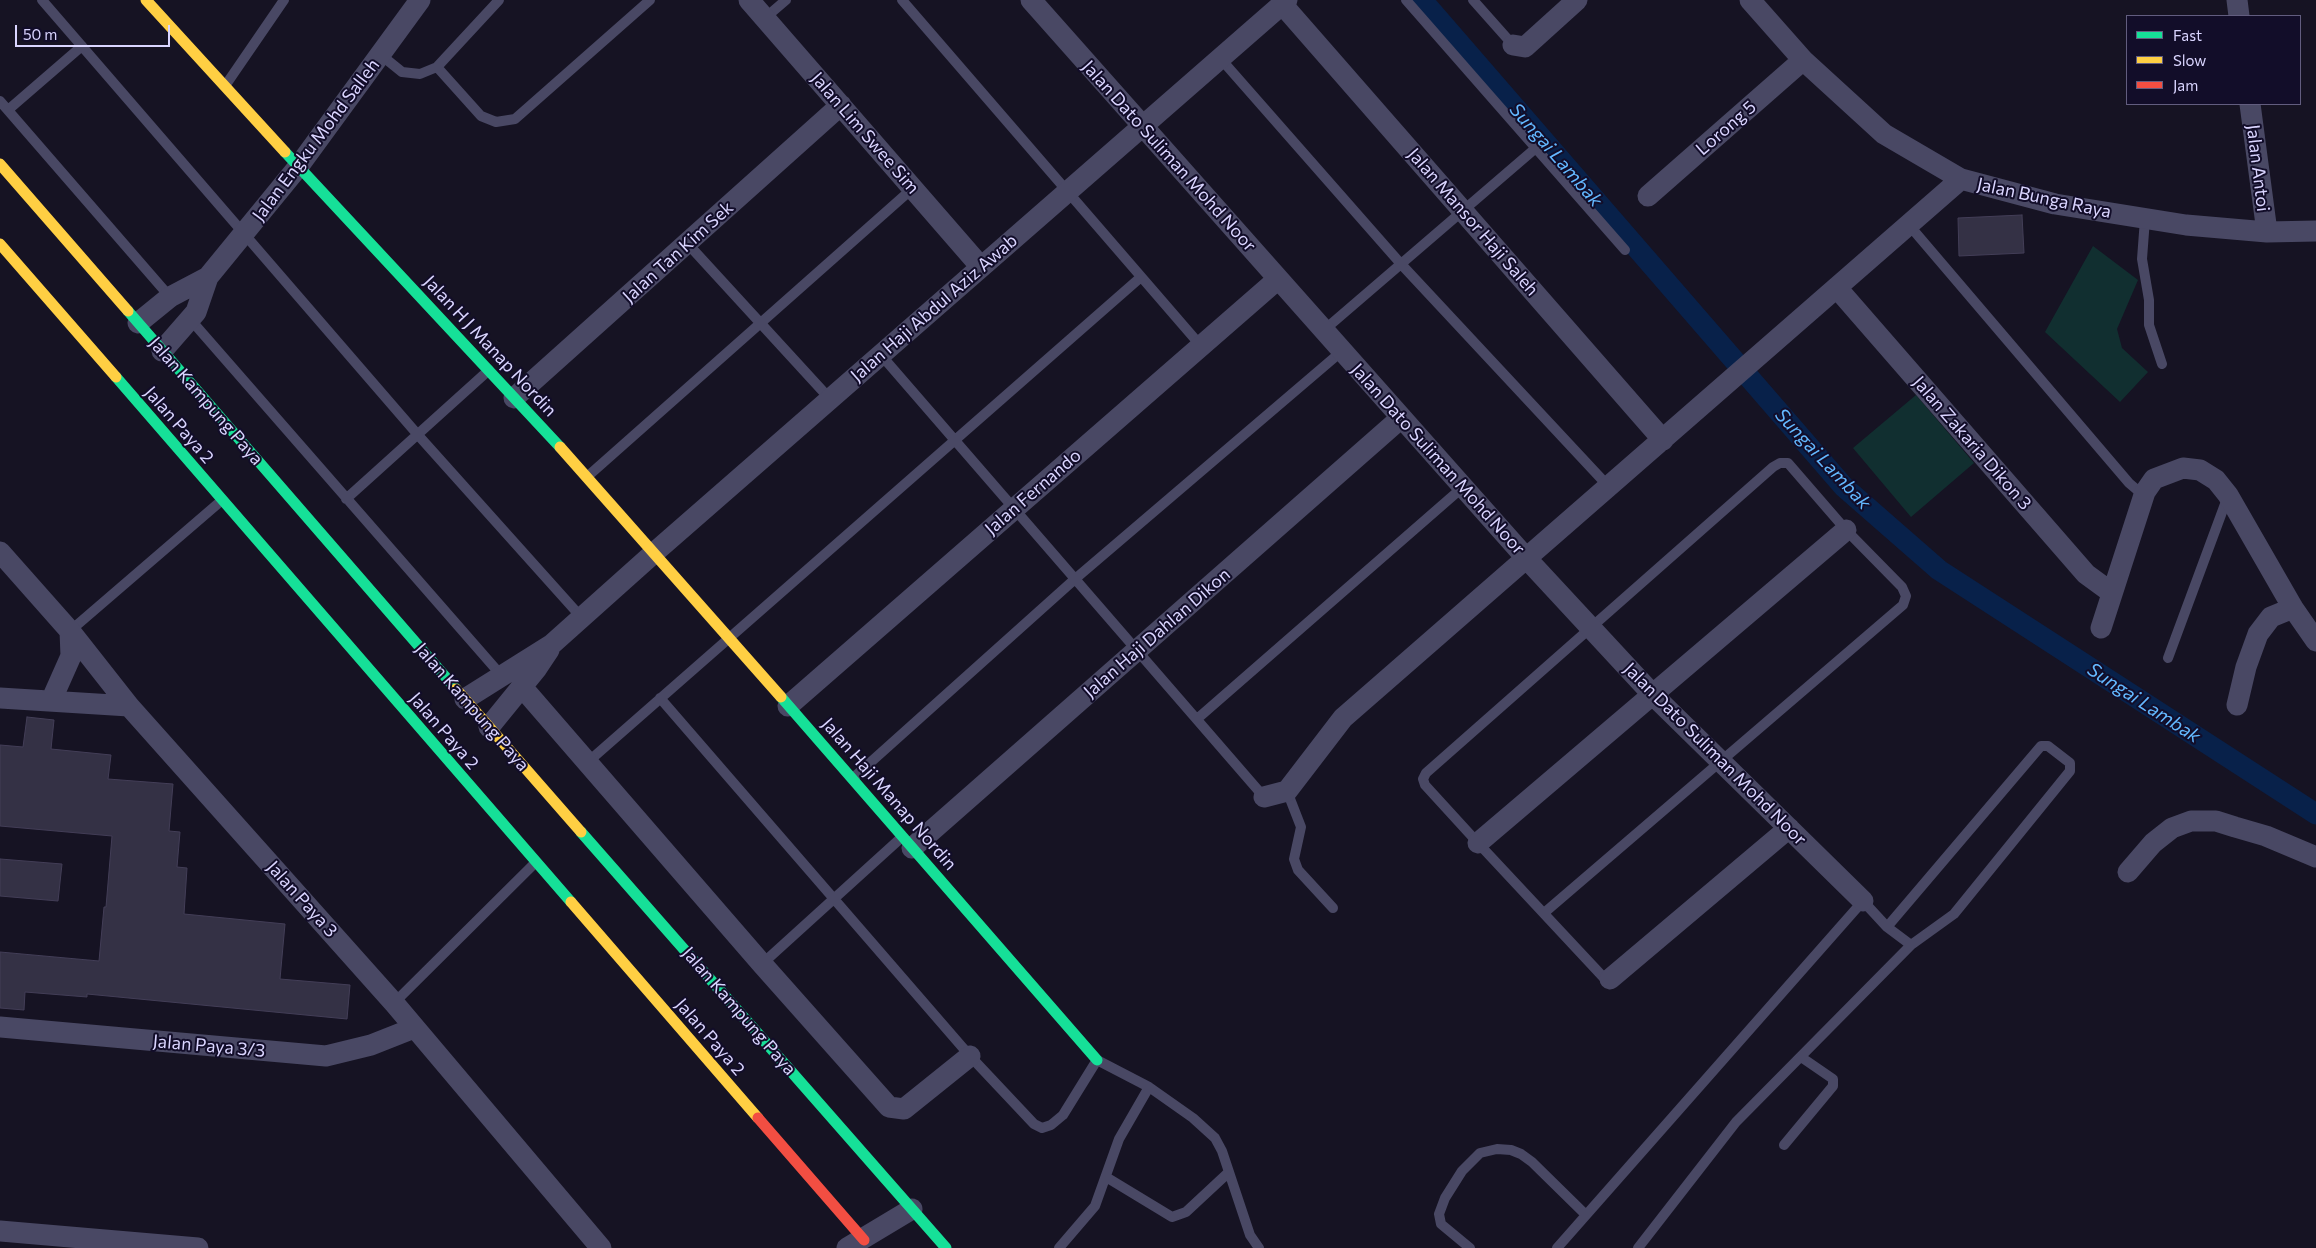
<!DOCTYPE html>
<style>
body{margin:0}
#map{position:relative;width:2316px;height:1248px;overflow:hidden;background:#161323;font-family:Commissioner,sans-serif}
canvas{display:block}
.legend{position:absolute;left:2126px;top:15px;width:175px;height:90px;box-sizing:border-box;background:#120d29;border:1px solid #625d7f;margin:0;padding:6px 9px;list-style:none;font-size:15px;color:#dad5ff}
.legend li{display:flex;align-items:center;gap:10px;height:25px}
.legend b{width:25px;border:1px solid #625d7f}
.scale{position:absolute;left:15px;top:25px;width:155px;height:22px;box-sizing:border-box;border:2px solid #dad5ff;border-top:0;padding-left:6px;font-size:15px;line-height:18px;white-space:nowrap;color:#dad5ff;-webkit-text-stroke:4px #120d29;paint-order:stroke}
</style>
<div id="map">
<canvas width="2316" height="1248"></canvas>
<ul class="legend">
<li><b style="height:6px;background:#16e098"></b>Fast</li>
<li><b style="height:6px;background:#ffcf43"></b>Slow</li>
<li><b style="height:6px;background:#f24e42"></b>Jam</li>
</ul>
<div class="scale">50 m</div>
</div>
<script>
const ctx = document.querySelector('canvas').getContext('2d');
ctx.lineJoin = 'round';
function fill(path, color) {
  ctx.fillStyle = color;
  ctx.fill(path, 'evenodd');
}
function shape(rows) {
  const path = new Path2D();
  for (const r of rows) {
    path.moveTo(r[0], r[1]);
    for (let i = 2; i < r.length; i += 2) path.lineTo(r[i], r[i + 1]);
  }
  return path;
}
function stroke(path, color, width, dash) {
  ctx.strokeStyle = color;
  ctx.lineWidth = width;
  ctx.lineCap = dash ? 'butt' : 'round';
  ctx.setLineDash(dash || []);
  ctx.stroke(path);
}
function label(font, color, halo, rows, align = 'center') {
  ctx.font = font + ' Commissioner,sans-serif';
  ctx.lineWidth = 4;
  ctx.setLineDash([]);
  ctx.textBaseline = 'middle';
  ctx.strokeStyle = halo;
  ctx.fillStyle = color;
  for (const [text, x, y, turn = 0] of rows) {
    ctx.save();
    ctx.translate(x, y);
    ctx.rotate((+turn || 0) * Math.PI / 180);
    ctx.textAlign = isNaN(turn) ? turn : align;
    if (halo) ctx.strokeText(text, 0, 0);
    ctx.fillText(text, 0, 0);
    ctx.restore();
  }
}
const green = shape([
 [2093,246,2138,280,2117,329,2122,348,2148,372,2120,402,2045,332],
 [1916,395,1974,463,1911,517,1853,448]
]);
const canal = shape([
 [1422,0,1844,487,1939,570,2316,814]
]);
const building = shape([
 [2022,215,2024,253,1959,256,1958,218,2022,215],
 [27,717,54,720,51,749,111,755,108,779,173,784,169,831,180,832,177,867,187,868,184,914,285,924,280,979,350,985,347,1019,87,994,87,997,25,992,24,1010,0,1008,0,952,99,961,104,907,106,907,112,836,0,826,0,745,23,747,27,717],
 [0,859,62,864,58,901,0,896,0,859]
]);
const lane = shape([
 [42,0,418,435,582,618],
 [902,0,1201,346],
 [1406,0,1625,250],
 [1473,0,1513,45],
 [765,18,786,0],
 [381,55,402,72,420,74,437,67,499,0],
 [1220,58,1401,264,1609,487],
 [437,67,481,116,496,122,515,119,650,0],
 [225,86,284,0],
 [0,101,170,297],
 [8,110,82,46],
 [2145,219,2142,259,2149,300,2149,325,2162,364],
 [1909,225,2129,483,2143,495],
 [687,243,830,399],
 [190,319,501,675],
 [1323,331,1537,147],
 [881,355,1264,797],
 [588,476,913,188],
 [346,499,489,370],
 [70,631,221,501],
 [2168,658,2228,496],
 [660,698,970,1056,1034,1124,1042,1128,1051,1125,1063,1115,1097,1060,1149,1087,1193,1118,1215,1138,1222,1151,1250,1235,1259,1248],
 [1197,719,1463,487],
 [589,761,1141,277],
 [853,778,1075,579,1342,351],
 [1287,791,1301,827,1294,859,1298,870,1333,908],
 [1544,913,1903,605,1906,596,1902,587,1846,530,1788,463,1780,463,1773,467,1426,773,1423,779,1425,785,1478,843,1605,979,1610,979],
 [1887,927,2041,746,2048,746,2070,763,2070,771,1954,914,1911,945],
 [762,964,902,837],
 [394,1003,535,863],
 [1784,1145,1833,1086,1833,1079,1801,1057],
 [1106,1177,1172,1217,1186,1212,1229,1172],
 [1059,1248,1095,1206,1119,1139,1149,1087],
 [1470,1248,1441,1224,1439,1214,1445,1198,1462,1171,1480,1153,1497,1149,1511,1150,1521,1154,1532,1162,1586,1215],
 [1557,1248,1863,901,1887,927,1911,945,1736,1122,1638,1248]
]);
const street = shape([
 [749,0,981,267],
 [1031,0,1527,559,1654,696,1863,901],
 [1750,0,1803,60,1884,134,1961,179,2055,204,2186,225,2267,232,2316,231],
 [2237,0,2239,16],
 [1282,4,1663,440],
 [1513,45,1525,47,1577,0],
 [2250,104,2267,232],
 [1648,196,1803,60],
 [1837,288,2086,574,2112,593],
 [138,323,170,297,208,277],
 [162,351,196,312,208,277,298,167,420,0],
 [514,398,841,105],
 [0,552,70,631,129,706,394,1003,601,1248],
 [2101,628,2145,492,2154,479,2183,468,2200,470,2216,480,2228,495,2293,608,2316,641],
 [522,687,762,964,889,1107,904,1109,970,1056],
 [0,698,129,706],
 [465,699,551,645,655,552,1287,0],
 [51,701,71,656,70,631],
 [2237,705,2246,667,2258,634,2271,617,2293,608],
 [788,706,1278,279],
 [489,727,537,668,549,650],
 [1264,797,1287,791,1343,718,1961,179],
 [1478,843,1846,530],
 [912,848,1401,418],
 [2128,872,2153,843,2172,828,2191,821,2216,821,2235,827,2266,836,2316,857],
 [1610,979,1789,828],
 [0,1027,326,1056,371,1045,414,1028],
 [0,1231,198,1248],
 [847,1248,912,1209]
]);
const fast = shape([
 [285,152,560,447],
 [128,311,456,689],
 [116,377,571,902],
 [781,697,1097,1060],
 [581,832,946,1248]
]);
const slow = shape([
 [146,0,285,152],
 [0,164,128,311],
 [0,244,116,377],
 [560,447,781,697],
 [456,689,581,832],
 [571,902,758,1118]
]);
const jam = shape([
 [758,1118,864,1240]
]);
const streetNames = [
 ["Lorong 5",1726,128,-41],
 ["Jalan Lim Swee Sim",865,133,49],
 ["Jalan Engku Mohd Salleh",316,140,-53],
 ["Jalan Dato Suliman Mohd Noor",1169,156,48],
 ["Jalan Antoi",2258,168,83],
 ["Jalan Bunga Raya",2044,198,12],
 ["Jalan Mansor Haji Saleh",1473,222,49],
 ["Jalan Tan Kim Sek",678,252,-42],
 ["Jalan Haji Abdul Aziz Awab",934,308,-41],
 ["Jalan H J Manap Nordin",490,346,47],
 ["Jalan Kampung Paya",206,401,49],
 ["Jalan Paya 2",179,425,49],
 ["Jalan Zakaria Dikon 3",1972,443,49],
 ["Jalan Dato Suliman Mohd Noor",1438,459,48],
 ["Jalan Fernando",1033,492,-41],
 ["Jalan Haji Dahlan Dikon",1157,633,-41],
 ["Jalan Kampung Paya",472,707,49],
 ["Jalan Paya 2",444,731,49],
 ["Jalan Dato Suliman Mohd Noor",1715,754,45],
 ["Jalan Haji Manap Nordin",889,794,49],
 ["Jalan Paya 3",302,899,48],
 ["Jalan Kampung Paya",739,1011,49],
 ["Jalan Paya 2",710,1037,49],
 ["Jalan Paya 3/3",209,1046,5]
];
const waterNames = [
 ["Sungai Lambak",1556,155,49],
 ["Sungai Lambak",1823,459,47],
 ["Sungai Lambak",2144,703,33]
];
fill(green, '#112f30');
stroke(canal, '#08214a', 21);
fill(building, '#343145');
stroke(building, '#433e57', 1);
stroke(lane, '#494864', 10);
stroke(street, '#494864', 21);
stroke(fast, '#16e098', 11);
stroke(slow, '#ffcf43', 11);
stroke(jam, '#f24e42', 11);
label('18px', '#dad5ff', '#120d29', streetNames);
label('italic 19px', '#63b8ff', '#120d29', waterNames);
</script>
